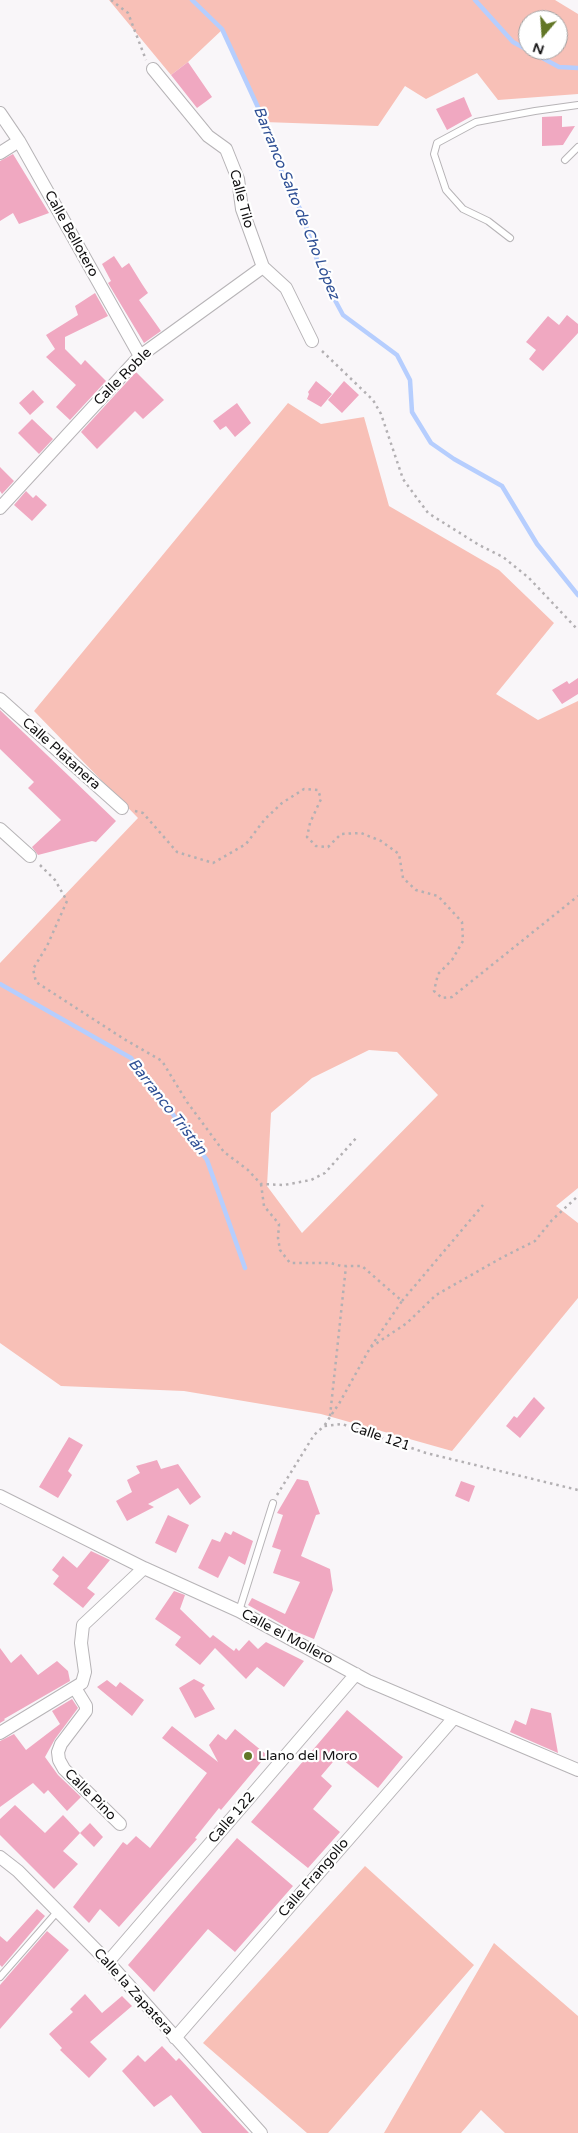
<!DOCTYPE html>
<meta charset="utf-8">
<style>
body{margin:0}
#map{position:relative;width:578px;height:2133px;overflow:hidden;background:#f9f6f9;font-family:"Varela Round",sans-serif}
canvas{display:block}
.north{position:absolute;left:518px;top:10px;width:50px;height:50px;box-sizing:border-box;background:#fff;border:1px solid #a0a0a0;border-radius:50%;rotate:198deg;font-size:14px;font-weight:700;line-height:20px;text-align:center;color:#121112}
.north::after{content:'';display:block;margin:auto;width:18px;height:22px;background:#627626;clip-path:polygon(50% 0,100% 100%,50% 72%,0 100%)}
</style>
<div id="map">
<canvas width="578" height="2133"></canvas>
<div class="north">N</div>
</div>
<script>
const ctx = document.querySelector('canvas').getContext('2d');
ctx.lineJoin = 'round';
function fill(path, color) {
  ctx.fillStyle = color;
  ctx.fill(path, 'evenodd');
}
function shape(rows) {
  const path = new Path2D();
  for (const r of rows) {
    path.moveTo(r[0], r[1]);
    for (let i = 2; i < r.length; i += 2) path.lineTo(r[i], r[i + 1]);
  }
  return path;
}
function stroke(path, color, width, dash) {
  ctx.strokeStyle = color;
  ctx.lineWidth = width;
  ctx.lineCap = dash ? 'butt' : 'round';
  ctx.setLineDash(dash || []);
  ctx.stroke(path);
}
function label(font, color, halo, rows, align = 'center') {
  ctx.font = font + ' "Varela Round",sans-serif';
  ctx.lineWidth = 4.5;
  ctx.setLineDash([]);
  ctx.textBaseline = 'middle';
  ctx.strokeStyle = halo;
  ctx.fillStyle = color;
  for (const [text, x, y, turn = 0] of rows) {
    ctx.save();
    ctx.translate(x, y);
    ctx.rotate((+turn || 0) * Math.PI / 180);
    ctx.textAlign = isNaN(turn) ? turn : align;
    if (halo) ctx.strokeText(text, 0, 0);
    ctx.fillText(text, 0, 0);
    ctx.restore();
  }
}
const green = shape([
 [109,0,555,0,578,14,578,94,498,100,477,73,426,99,405,86,378,126,264,122,223,29,188,62,171,75],
 [528,20,558,20,558,50,528,50],
 [288,403,321,424,364,417,389,506,499,570,554,623,496,694,538,720,578,701,578,1188,556,1206,578,1223,578,1298,452,1451,321,1414,184,1391,61,1386,0,1343,0,963,138,818,34,711],
 [369,1050,397,1052,438,1095,302,1233,267,1186,271,1113,312,1078],
 [365,1866,474,1965,328,2133,307,2133,203,2043],
 [494,1943,578,2016,578,2133,505,2133,481,2110,461,2133,384,2133]
]);
const stream = shape([
 [192,0,222,29,273,140,282,173,301,211,323,278,343,315,397,355,410,380,412,412,431,443,454,459,502,486,537,544,578,595],
 [475,0,513,42,559,67,578,68],
 [0,984,131,1058,207,1160,245,1268]
]);
const building = shape([
 [188,62,212,97,197,108,171,75],
 [464,97,472,116,447,130,436,109],
 [562,116,562,127,575,126,563,145,542,146,542,117],
 [13,154,49,213,19,224,13,213,0,221,0,161],
 [114,256,122,268,129,263,142,284,148,293,139,300,161,331,144,343,108,283,111,281,102,264],
 [95,293,108,316,65,337,65,349,81,365,85,360,106,381,70,420,56,407,76,385,46,357,55,349,46,335,78,315,75,306],
 [567,315,578,324,578,333,543,371,529,359,536,350,526,342,548,316,559,325],
 [136,372,164,400,143,419,135,411,97,449,81,432],
 [316,381,332,394,321,407,307,399,309,394,308,392],
 [344,381,359,395,342,413,328,400],
 [33,390,44,402,30,415,19,403],
 [237,403,251,423,235,437,226,426,220,430,213,421],
 [32,419,53,439,39,454,18,433],
 [0,467,14,481,2,494,0,491],
 [26,491,33,498,36,495,47,505,32,521,14,505],
 [578,678,578,694,562,704,552,690,567,681,569,684],
 [0,710,116,821,96,842,92,841,38,855,32,847,61,820,28,788,34,782,0,749],
 [534,1397,545,1408,520,1438,506,1426,514,1416,517,1418],
 [69,1437,83,1445,68,1471,72,1475,58,1498,39,1487],
 [157,1460,161,1469,178,1464,201,1497,190,1505,178,1488,148,1504,154,1507,127,1521,116,1501,132,1492,127,1480,140,1473,136,1466],
 [297,1479,308,1481,320,1514,316,1515,301,1556,330,1569,333,1590,314,1639,292,1630,248,1605,252,1598,285,1614,300,1582,273,1573,281,1550,272,1547,283,1515,277,1513],
 [461,1481,475,1486,469,1502,455,1496],
 [168,1515,189,1525,176,1553,155,1543],
 [233,1531,253,1541,245,1565,229,1556,218,1578,198,1568,212,1539,220,1542,225,1532,231,1535],
 [91,1551,110,1560,87,1588,95,1594,83,1608,53,1584,59,1576,52,1570,63,1556,77,1568],
 [174,1591,185,1595,180,1609,210,1638,213,1635,234,1651,236,1648,239,1651,249,1640,258,1649,266,1642,304,1661,284,1687,257,1667,246,1679,215,1648,200,1665,175,1645,181,1637,155,1619],
 [0,1648,11,1663,21,1654,38,1675,57,1661,68,1671,70,1681,4,1719,5,1720,0,1723],
 [194,1679,205,1685,202,1688,215,1709,195,1718,179,1688],
 [107,1680,116,1687,120,1682,144,1700,132,1716,97,1687],
 [72,1699,78,1708,55,1739,45,1757,58,1775,81,1797,67,1811,48,1790,44,1794,33,1783,0,1807,0,1741,14,1734,26,1750,60,1724,52,1711],
 [531,1708,551,1713,558,1753,510,1732,515,1720,526,1725],
 [347,1710,403,1757,378,1788,338,1756,321,1776,332,1786,313,1809,340,1832,308,1868,251,1822],
 [172,1726,218,1762,209,1745,218,1734,226,1740,235,1729,267,1755,221,1810,219,1808,195,1838,197,1839,119,1927,100,1909,89,1923,73,1907,123,1842,127,1845,136,1836,150,1848,207,1773,162,1738],
 [15,1805,45,1833,63,1815,80,1833,63,1851,78,1864,54,1889,0,1835,0,1819],
 [90,1823,103,1837,94,1847,80,1833],
 [237,1838,293,1886,235,1952,208,1929,154,1992,128,1965],
 [37,1909,45,1916,2,1967,0,1965,0,1936,7,1942],
 [47,1931,69,1950,0,2029,0,1985],
 [85,1994,102,2013,122,1996,132,2006,90,2042,107,2059,89,2078,60,2050,62,2048,49,2034,73,2012,70,2009],
 [162,2046,176,2061,179,2058,249,2133,202,2133,171,2095,154,2107,122,2071,138,2055,145,2062]
]);
const path = shape([
 [111,0,128,13,146,60],
 [322,351,373,400,381,414,403,479,428,513,479,545,503,557,529,578,578,630],
 [135,811,143,813,177,852,213,863,246,844,265,819,282,803,304,789,318,790,321,799,310,823,307,837,316,846,328,847,341,834,361,833,381,841,399,854,403,878,416,890,438,896,462,922,463,941,452,960,438,974,434,991,442,998,452,997,578,896],
 [40,865,55,880,67,901,47,946,33,969,36,982,124,1039,162,1061,187,1102,224,1152,248,1170,261,1184,284,1185,311,1180,325,1173,357,1137],
 [261,1184,264,1206,279,1224,278,1238,280,1250,290,1263,331,1263,341,1266,362,1266,402,1301,370,1348,340,1402,324,1426],
 [402,1301,483,1205],
 [371,1347,407,1323,436,1295,503,1257,535,1241,552,1220,578,1196],
 [330,1416,346,1266],
 [277,1495,314,1435,324,1426,342,1424,426,1453,578,1490]
]);
const lane = shape([
 [565,160,578,147],
 [510,238,488,221,463,209,446,190,434,154,437,143,476,122,535,111,578,105],
 [239,1611,273,1503],
 [0,1977,57,1912]
]);
const street = shape([
 [153,69,208,136,226,149,238,179,242,209,263,267,286,288,312,341],
 [0,113,19,141,140,356],
 [0,153,19,141],
 [0,508,140,356,263,267],
 [0,699,122,808],
 [0,829,30,856],
 [0,1496,144,1568,239,1611,368,1681,578,1770],
 [75,1688,86,1706,86,1711,61,1744,58,1752,59,1760,64,1769,120,1824],
 [0,1733,82,1683,85,1672,81,1643,83,1625,144,1568],
 [0,1857,18,1871,108,1962,261,2133],
 [108,1962,356,1674],
 [175,2038,453,1719]
]);
const markers = [
 [248,1756,5,"#627626"]
];
const streetNames = [
 ["Calle Tilo",241,199,75],
 ["Calle Bellotero",71,234,61],
 ["Calle Roble",123,377,-45],
 ["Calle Platanera",61,754,42],
 ["Calle 121",380,1437,19],
 ["Calle el Mollero",287,1637,28],
 ["Calle Pino",90,1795,45],
 ["Calle 122",232,1818,-49],
 ["Calle Frangollo",314,1878,-49],
 ["Calle la Zapatera",133,1992,48]
];
const poiNames = [
 ["Llano del Moro",258,1756]
];
const waterNames = [
 ["Barranco Salto de Cho López",296,203,68],
 ["Barranco Tristán",167,1107,52]
];
fill(green, '#f8c0b7');
stroke(stream, '#b6cefe', 4.5);
fill(building, '#f0a8c1');
stroke(lane, '#b7b4b7', 8);
stroke(street, '#b7b4b7', 14);
stroke(path, '#b3b0b3', 2.5, [2.5, 4]);
stroke(lane, '#fff', 6);
stroke(street, '#fff', 12);
for (const [x, y, r, color] of markers) {
  const dot = new Path2D();
  dot.arc(x, y, r, 0, 2 * Math.PI);
  ctx.fillStyle = color;
  ctx.fill(dot);
  stroke(dot, '#fff', 2);
}
label('14px', '#121112', '#fff', streetNames);
label('14px', '#121112', '#fff', poiNames, 'left');
label('italic 15px', '#2f5095', '#fff', waterNames);
</script>
